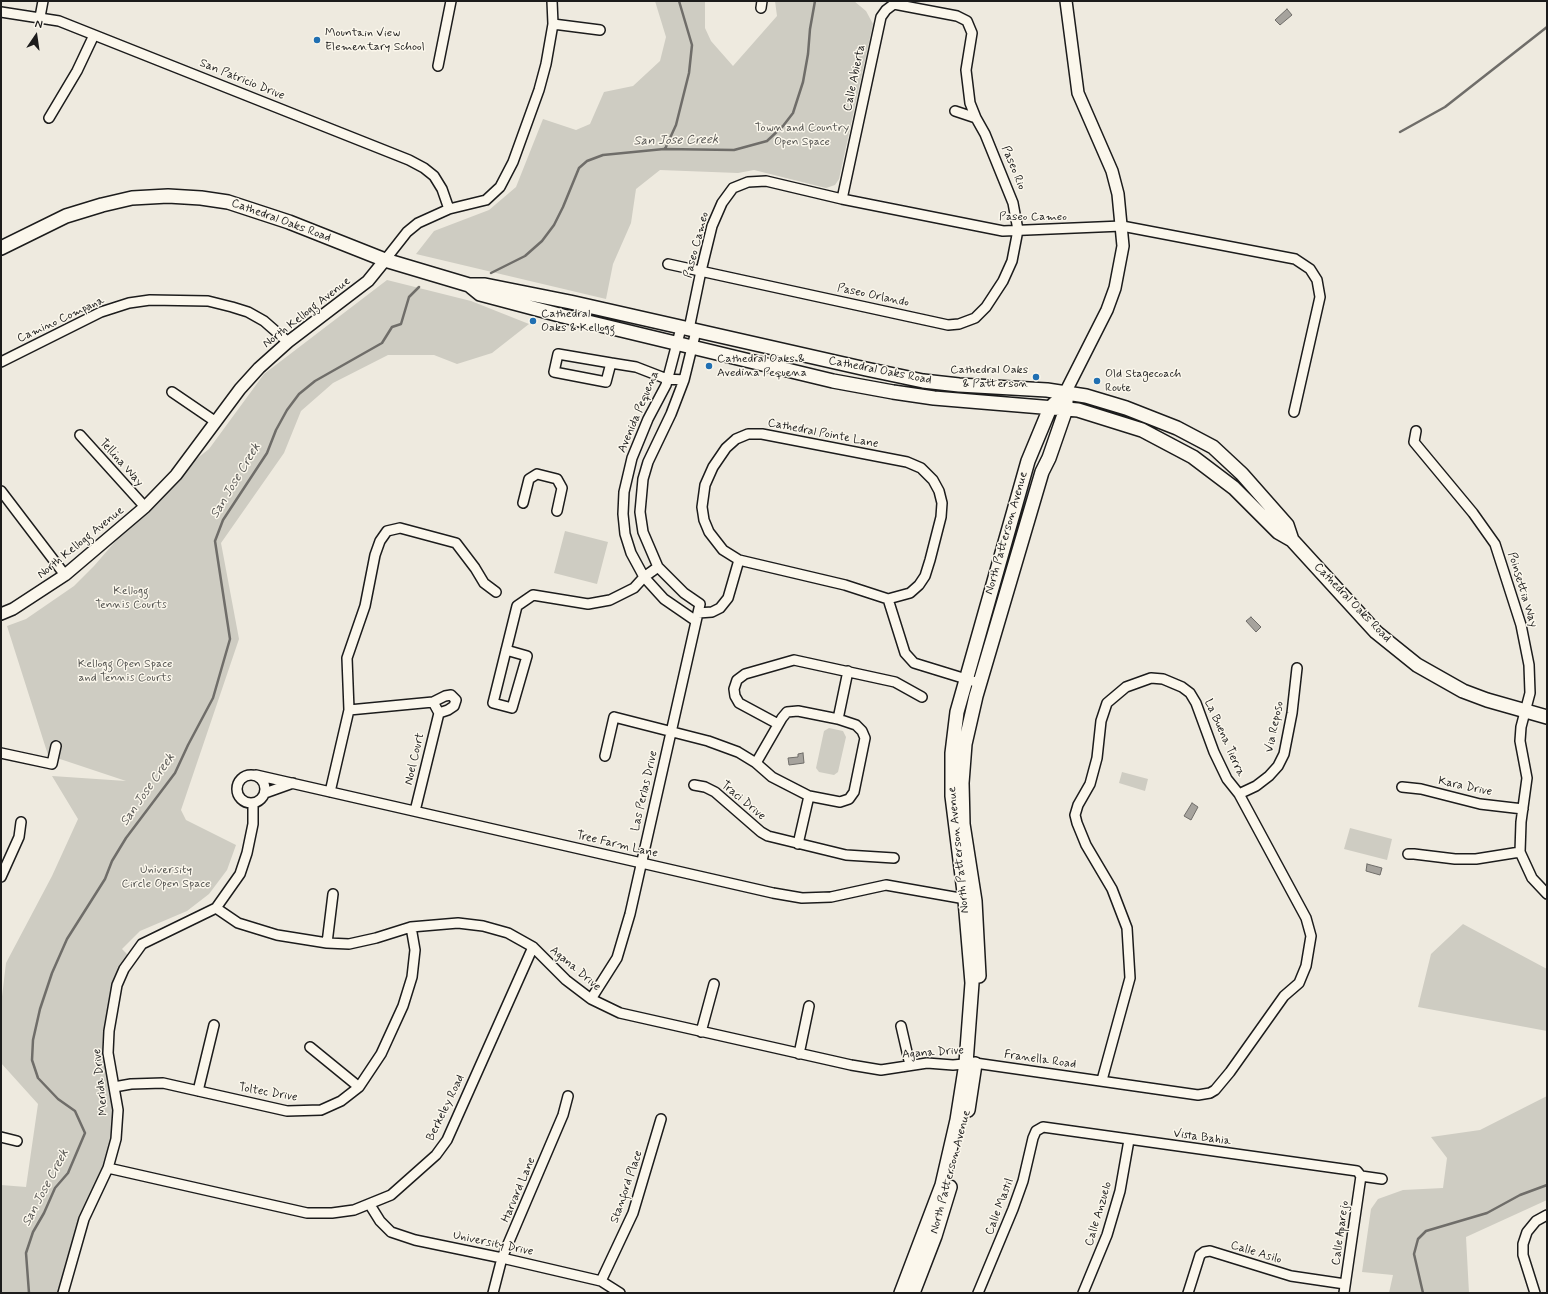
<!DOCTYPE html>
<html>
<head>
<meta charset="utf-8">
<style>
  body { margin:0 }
  #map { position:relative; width:1548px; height:1294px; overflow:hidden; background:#eeeadf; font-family:Mynerve,sans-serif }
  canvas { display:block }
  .frame { position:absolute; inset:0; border:2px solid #1c1c1c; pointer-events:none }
  .north { position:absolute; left:16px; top:16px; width:40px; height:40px; -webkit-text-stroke:3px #fbf7ec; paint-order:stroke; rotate:13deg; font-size:11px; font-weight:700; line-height:16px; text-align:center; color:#1c1c1c }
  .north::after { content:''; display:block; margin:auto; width:14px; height:18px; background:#1c1c1c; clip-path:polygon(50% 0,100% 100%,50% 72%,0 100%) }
</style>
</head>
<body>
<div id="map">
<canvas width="1548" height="1294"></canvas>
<div class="frame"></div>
<div class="north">N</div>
</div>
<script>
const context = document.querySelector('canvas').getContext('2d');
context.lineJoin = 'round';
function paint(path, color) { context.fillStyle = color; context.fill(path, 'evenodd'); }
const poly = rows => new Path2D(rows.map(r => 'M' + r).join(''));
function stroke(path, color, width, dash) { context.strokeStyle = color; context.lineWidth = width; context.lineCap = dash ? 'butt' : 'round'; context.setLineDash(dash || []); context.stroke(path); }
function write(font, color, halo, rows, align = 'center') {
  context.font = font + ' Mynerve,sans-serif'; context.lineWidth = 3; context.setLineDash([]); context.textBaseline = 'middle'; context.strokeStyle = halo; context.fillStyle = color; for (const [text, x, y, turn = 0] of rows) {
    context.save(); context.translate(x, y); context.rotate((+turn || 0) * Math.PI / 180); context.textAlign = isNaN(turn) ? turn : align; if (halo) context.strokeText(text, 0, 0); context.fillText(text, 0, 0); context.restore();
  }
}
paint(poly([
  [655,1,705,1,705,28,711,41,733,66,777,16,775,1,854,1,866,11,873,24,839,179,835,185,826,188,754,170,738,173,660,170,636,189,631,223,613,264,606,299,416,254,434,231,489,210,516,187,543,119,576,130,590,124,604,92,633,86,660,61,666,37],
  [387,280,471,301,529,324,492,353,457,364,434,355,388,355,333,383,301,411,284,453,221,543,239,639,181,810,186,820,236,845,227,870,209,894,187,911,140,931,122,949,131,958,124,969,109,1031,114,1087,116,1139,93,1196,63,1293,1,1293,1,1185,26,1187,38,1104,1,1063,1,1005,6,963,52,876,78,819,52,776,126,781,48,755,7,626,26,619,74,586,94,566,145,507,176,475,209,449,264,374],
  [1038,449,1024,494,1022,515,982,657,975,668,1015,521],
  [565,531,608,542,597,584,554,573],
  [829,728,843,731,846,737,838,772,834,775,819,772,816,768,824,731],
  [1122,772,1148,779,1145,791,1119,783],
  [1350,828,1392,839,1387,860,1344,849],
  [1463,924,1547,969,1547,1031,1418,1007,1431,954],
  [1547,1096,1547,1200,1466,1237,1469,1293,1389,1293,1393,1275,1362,1272,1371,1209,1378,1199,1403,1190,1443,1188,1447,1158,1431,1137,1480,1130]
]), '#ceccc2');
const water = poly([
  [1287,9,1292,15,1280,25,1275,20,1287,9],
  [1251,617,1261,627,1256,632,1246,621,1251,617],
  [803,753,804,763,789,765,788,758,798,757,798,754,803,753],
  [1192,803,1198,807,1191,820,1184,816,1192,803],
  [1367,864,1382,868,1380,875,1366,871,1367,864]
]);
paint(water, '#a6a39d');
stroke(water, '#6f6d69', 1);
stroke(poly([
  [1400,132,1445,107,1547,27],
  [665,149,676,125,689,73,692,45,679,1],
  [491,273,525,256,542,241,554,225,563,207,579,168,587,161,603,155,664,149,734,150,767,141,783,126,793,113,803,82,808,54,810,29,815,1],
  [29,1293,26,1253,33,1232,44,1213,55,1188,68,1173,85,1133,75,1111,58,1099,38,1078,32,1060,33,1040,40,1009,52,973,67,939,105,879,112,861,126,838,175,773,188,745,213,698,230,639,215,541,223,520,267,453,276,430,287,410,299,394,315,381,382,343,392,327,401,324,409,297,419,287],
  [1423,1293,1414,1254,1418,1239,1426,1231,1487,1213,1520,1195,1547,1185]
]), '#6f6d69', 2.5);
const minor = poly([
  [761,8,762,1],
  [1,12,59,21,409,160,424,168,434,176,442,189,449,209],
  [40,17,43,1],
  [553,24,600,30],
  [438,66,451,1],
  [49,118,77,71,94,35],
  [842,199,881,17,886,10,894,4,957,16,967,21,972,33,966,70,970,103,976,118],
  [385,260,407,232,418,223,449,209,486,200,500,187,513,162,539,90,546,64,553,24,552,1],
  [668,264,948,325,959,324,975,318,986,307,1003,281,1012,261,1018,230,1013,203,985,134,976,118,955,111],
  [681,328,666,385,648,419,632,458,624,492,623,514,625,534,631,553,644,577,664,599,696,621],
  [689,329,701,271,712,226,722,203,733,188,748,182,766,181,842,199,1003,231,1122,226,1295,259,1310,269,1317,280,1320,297,1294,412],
  [1,362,101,312,129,303,150,300,208,301,232,307,248,312,264,321,288,342],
  [611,363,558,354,554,372,606,382,611,363,636,367,667,379,684,380],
  [172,392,216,422],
  [1416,431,1414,442,1473,513,1495,544,1521,625,1529,665,1530,693,1521,727,1520,741,1527,778,1521,822,1520,852,1532,878,1547,894],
  [80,435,145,507],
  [1,491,65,575],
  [523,503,529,479,537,474,557,479,562,488,557,511],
  [888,599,910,593,919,585,925,576,930,560,941,517,942,503,939,491,933,480,921,468,907,462,762,434,748,434,736,439,726,448,713,467,705,485,702,507,704,520,709,532,723,550,739,560,845,585,888,599,905,653,914,663,979,683],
  [698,613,712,612,720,608,728,598,739,560],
  [506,650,527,656,512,708,493,703,517,606,533,595,588,604,610,600,634,588,644,577,658,567],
  [433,702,445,696,451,695,456,700,454,706,448,710,439,713],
  [349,710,433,702,439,713,415,811],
  [798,711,838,719,856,725,862,731,865,738,854,792,849,799,840,802,809,796,772,777,756,763,782,718,787,712,798,711],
  [838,719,848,671],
  [778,724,739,703,735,696,734,689,737,680,745,674,794,660,895,682,922,697],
  [1,753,52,764,56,746],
  [605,756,614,717,708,741,738,752,756,763],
  '237 789a14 14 0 1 1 28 0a14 14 0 1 1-28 0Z',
  [256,775,773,893,802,898,831,897,886,885,971,900],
  [694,785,705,787,715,792,761,832,768,836,846,855,894,858],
  [1402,787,1421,789,1480,804,1523,809],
  [330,792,349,710,347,658,365,606,375,555,380,541,387,531,400,528,456,543,475,568,484,583,496,592],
  [265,793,293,783],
  [1239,794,1256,786,1269,776,1278,766,1284,754,1292,713,1297,668],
  [798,844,809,796],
  [1408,854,1414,854,1455,859,1476,859,1520,852],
  [1,877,19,837,21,822],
  [216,908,238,923,277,935,327,943,349,944,376,938,411,927,458,923,483,926,508,933,533,947,566,980,591,999,620,1013,851,1065,881,1070,927,1063,953,1065,975,1063,1198,1095,1210,1093,1215,1090,1230,1072,1284,996,1299,983,1306,966,1311,936,1306,918,1239,794,1227,779,1214,752,1196,703,1190,693,1182,687,1163,679,1151,678,1126,687,1107,703,1101,721,1097,758,1090,784,1078,805,1075,815,1077,823,1086,845,1112,889,1127,928,1130,978,1102,1080],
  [327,943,333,894],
  [591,999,617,958,630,914,700,604,684,593,658,567,643,532,640,512,643,479,648,462,671,414,684,380,696,331],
  [901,1026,910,1065],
  [701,1032,714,984],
  [310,1047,359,1087],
  [799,1054,809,1006],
  [114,1087,131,1084,163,1083,287,1111,321,1110,341,1101,359,1087,381,1054,403,1006,412,977,415,950,411,927],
  [198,1091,214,1025],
  [1,1137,17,1141],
  [108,1168,307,1213,332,1213,354,1210,391,1195,436,1155,447,1140,533,947],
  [1361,1176,1382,1179],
  [370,1205,380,1221,391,1232,415,1240,502,1258,601,1281,620,1293],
  [601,1281,633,1213,661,1119],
  [63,1293,84,1219,108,1168,116,1139,118,1110,108,1053,109,1031,117,985,124,969,142,944,216,908,240,874,247,853,253,824,253,803],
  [493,1293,502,1258,563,1115,568,1096],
  [978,1293,1013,1209,1023,1181,1033,1138,1036,1131,1043,1127,1350,1170,1357,1171,1361,1176],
  [1083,1293,1107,1235,1120,1191,1129,1140],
  [1188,1293,1200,1255,1204,1252,1210,1251,1291,1276,1345,1284],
  [1344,1293,1361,1176],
  [1535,1293,1523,1255,1523,1244,1527,1232,1536,1221,1547,1215]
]);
const tertiary = poly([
  [1065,393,1107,310,1115,288,1123,246,1118,194,1112,171,1078,93,1066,1],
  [1,614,13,609,65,575,145,507,176,475,240,389,259,368,288,342,368,281,385,260]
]);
const secondary = poly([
  [1,248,66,216,102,205,132,198,168,196,201,198,228,202,289,222,385,260,469,285,485,285,570,302,866,369,923,381,959,385,1047,390,1086,396,1126,408,1177,428,1213,447,1242,474,1287,525,1292,540],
  [469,285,480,294,563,316,833,381,893,392,934,398,1078,410,1142,430,1193,457,1234,488,1278,532,1292,540,1376,632,1417,665,1463,691,1487,700,1547,717],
  [979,976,975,901,963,824,962,783,965,744,976,696,1042,472,1049,458,1066,409,1066,401],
  [968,1110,975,1064],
  [901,1293,942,1185,957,1120,966,1063,972,983,965,900,952,796,952,753,957,712,1028,461,1050,408,1055,403],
  [913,1293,935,1236,950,1187]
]);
stroke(minor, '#1c1c1c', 12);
stroke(tertiary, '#1c1c1c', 14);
stroke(secondary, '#1c1c1c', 16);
stroke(minor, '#fbf7ec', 9);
stroke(tertiary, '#fbf7ec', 11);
stroke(secondary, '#fbf7ec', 13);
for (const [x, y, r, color] of [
  [317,40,4,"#1f6fb2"],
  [533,321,4,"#1f6fb2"],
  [709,366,4,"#1f6fb2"],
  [1036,377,4,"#1f6fb2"],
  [1097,381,4,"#1f6fb2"]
]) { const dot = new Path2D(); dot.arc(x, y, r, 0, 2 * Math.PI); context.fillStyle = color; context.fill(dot); stroke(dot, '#fbf7ec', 1.5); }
write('12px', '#1c1c1c', '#fbf7ec', [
  ["Mountain View",325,33],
  ["Elementary School",325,47],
  ["Cathedral",541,314],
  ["Oaks & Kellogg",541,328],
  ["Cathedral Oaks &",717,359],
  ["Avedina Pequena",717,373],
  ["Cathedral Oaks",1028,370,"right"],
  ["& Patterson",1028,384,"right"],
  ["Old Stagecoach",1105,374],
  ["Route",1105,388]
], 'left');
write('12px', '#1c1c1c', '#fbf7ec', [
  ["Calle Abierta",855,78,-78],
  ["San Patricio Drive",242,80,22],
  ["Paseo Rio",1013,168,68],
  ["Paseo Cameo",1033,217],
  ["Cathedral Oaks Road",281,221,20],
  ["Paseo Cameo",697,245,-75],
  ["Paseo Orlando",873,296,12],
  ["North Kellogg Avenue",307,313,-38],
  ["Camino Compana",61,320,-25],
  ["Cathedral Oaks Road",880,371,11],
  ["Avenida Pequena",639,412,-67],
  ["Cathedral Pointe Lane",823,434,11],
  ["Tellina Way",121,463,48],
  ["North Patterson Avenue",1007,533,-74],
  ["North Kellogg Avenue",81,543,-39],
  ["Poinsettia Way",1522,590,73],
  ["Cathedral Oaks Road",1352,603,46],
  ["Via Reposo",1275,727,-78],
  ["La Buena Tierra",1224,738,66],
  ["Noel Court",415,759,-77],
  ["Kara Drive",1465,787,12],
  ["Las Perlas Drive",645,791,-77],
  ["Traci Drive",743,801,40],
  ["Tree Farm Lane",617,845,13],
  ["North Patterson Avenue",959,850,-96],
  ["Agana Drive",575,969,40],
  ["Agana Drive",933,1053,-4],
  ["Franella Road",1040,1060,8],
  ["Merida Drive",101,1082,-96],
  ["Toltec Drive",268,1093,10],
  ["Berkeley Road",446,1108,-64],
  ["Vista Bahia",1202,1138,8],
  ["North Patterson Avenue",951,1172,-75],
  ["Stanford Place",627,1187,-71],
  ["Harvard Lane",519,1190,-67],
  ["Calle Mastil",1000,1207,-69],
  ["Calle Anzuelo",1099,1214,-73],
  ["Calle Aparejo",1341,1233,-82],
  ["University Drive",493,1244,12],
  ["Calle Asilo",1256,1253,17]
]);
write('12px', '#51514e', '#fbf7ec', [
  ["Town and Country",802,128],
  ["Open Space",802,142],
  ["Kellogg",131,591],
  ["Tennis Courts",131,605],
  ["Kellogg Open Space",125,664],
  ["and Tennis Courts",125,678],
  ["University",166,870],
  ["Circle Open Space",166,884]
]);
write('italic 13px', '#5a5956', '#fbf7ec', [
  ["San Jose Creek",676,141,-1],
  ["San Jose Creek",236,481,-59],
  ["San Jose Creek",148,790,-55],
  ["San Jose Creek",46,1188,-62]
]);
</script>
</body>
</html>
